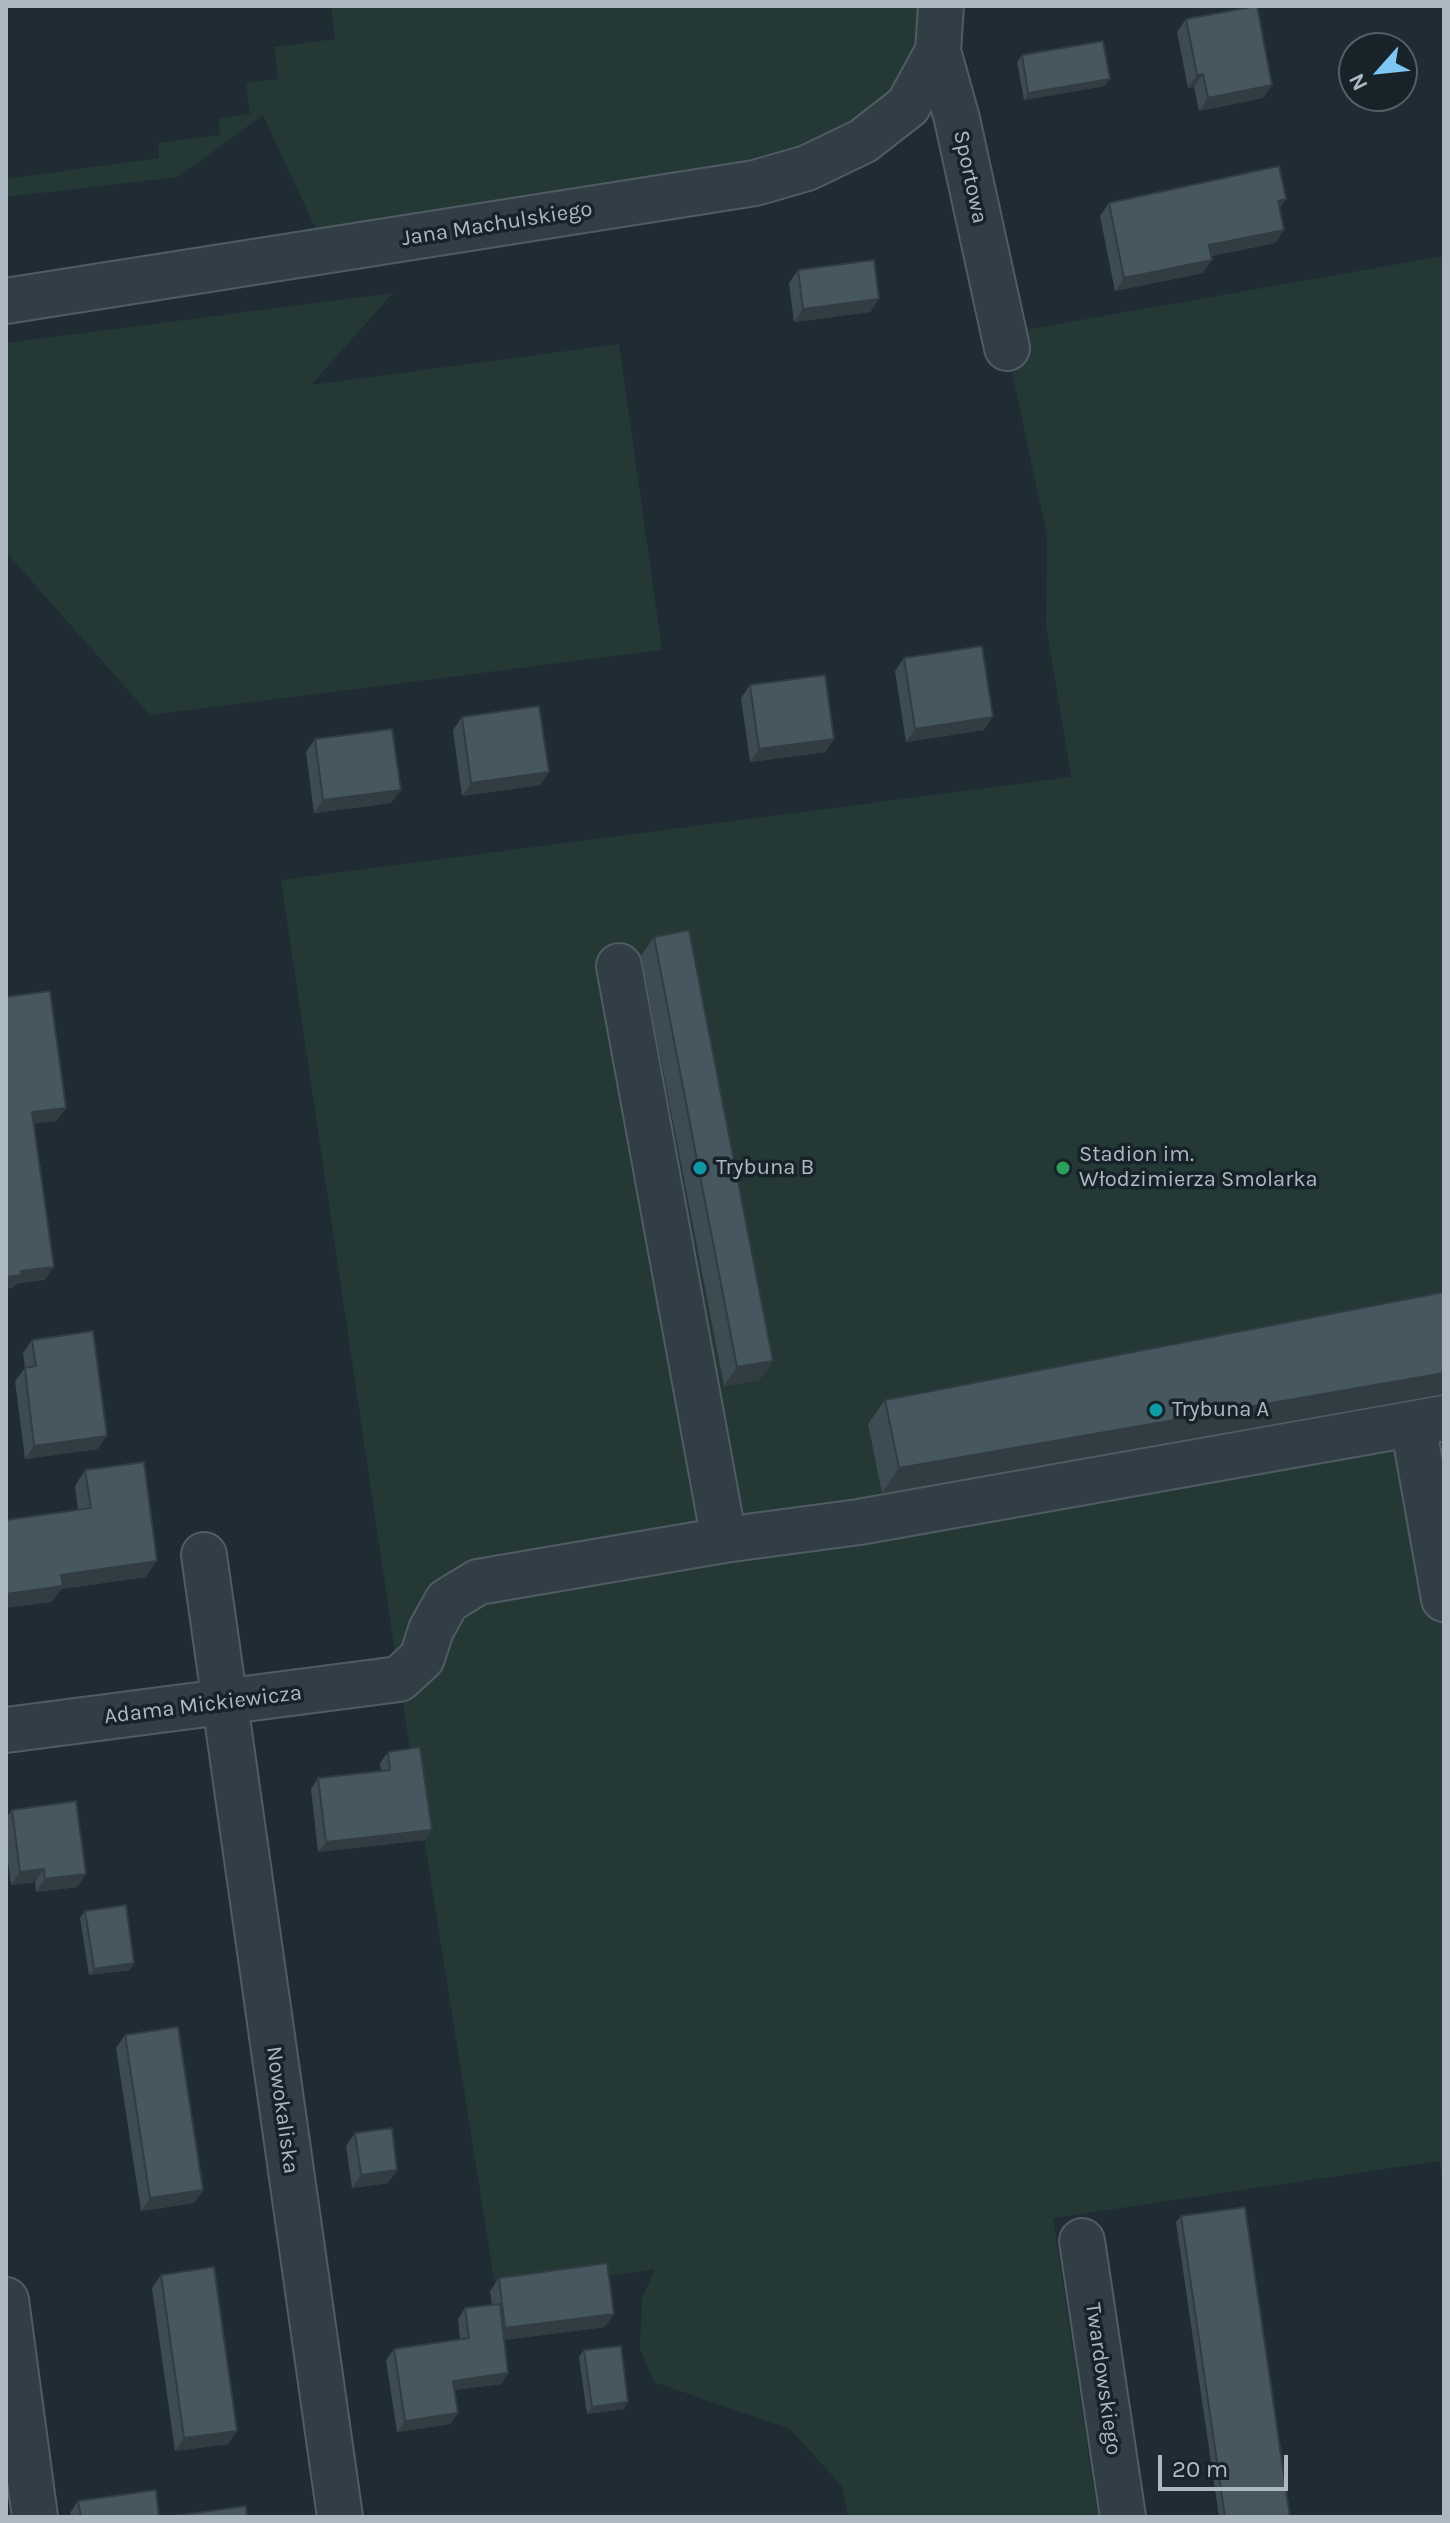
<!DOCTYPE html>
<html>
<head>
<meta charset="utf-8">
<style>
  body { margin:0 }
  #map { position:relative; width:1450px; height:2523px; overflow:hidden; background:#1f2c34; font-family:Karla,sans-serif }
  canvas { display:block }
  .frame { position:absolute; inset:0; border:8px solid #acb9c2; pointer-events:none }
  .north { position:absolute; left:1338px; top:32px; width:80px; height:80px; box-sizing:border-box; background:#182329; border:2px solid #535f66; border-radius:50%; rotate:243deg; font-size:22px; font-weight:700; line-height:32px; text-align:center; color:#acb9c2 }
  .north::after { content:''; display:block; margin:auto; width:28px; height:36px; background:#7fc6f4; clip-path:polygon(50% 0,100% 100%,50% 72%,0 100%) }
  .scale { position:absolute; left:1158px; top:2455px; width:130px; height:36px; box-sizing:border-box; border:4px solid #acb9c2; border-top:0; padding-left:10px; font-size:24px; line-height:28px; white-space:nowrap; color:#acb9c2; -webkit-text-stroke:6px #182329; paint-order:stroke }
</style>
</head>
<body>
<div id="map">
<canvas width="1450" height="2523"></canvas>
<div class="frame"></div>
<div class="north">N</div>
<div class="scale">20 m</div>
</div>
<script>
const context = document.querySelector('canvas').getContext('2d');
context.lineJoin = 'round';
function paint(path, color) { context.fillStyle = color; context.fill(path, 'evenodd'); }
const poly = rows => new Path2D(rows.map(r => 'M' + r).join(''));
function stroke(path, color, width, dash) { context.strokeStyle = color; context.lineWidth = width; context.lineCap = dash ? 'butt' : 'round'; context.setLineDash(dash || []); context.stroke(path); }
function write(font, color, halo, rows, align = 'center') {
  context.font = font + ' Karla,sans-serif'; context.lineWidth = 7; context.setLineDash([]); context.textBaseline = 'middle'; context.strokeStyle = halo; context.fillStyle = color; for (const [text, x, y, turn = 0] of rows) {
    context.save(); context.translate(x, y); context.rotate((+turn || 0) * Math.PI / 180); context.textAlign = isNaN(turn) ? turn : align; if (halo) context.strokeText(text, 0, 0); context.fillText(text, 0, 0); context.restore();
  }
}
paint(poly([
  [331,6,926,6,938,51,863,141,326,251,263,115,178,177,6,197,6,179,159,158,158,143,220,135,218,119,250,114,246,83,278,79,274,47,335,39],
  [1444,256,1444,2189,1439,2161,1053,2218,1098,2517,848,2517,842,2486,790,2429,654,2382,640,2349,642,2298,655,2269,496,2292,399,1679,281,880,1071,777,1046,625,1047,536,1007,348,1018,331],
  [393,293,311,385,619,344,662,650,150,715,6,552,6,343]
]), '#243935');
const minor = poly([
  [941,6,938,51,957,119,1007,348],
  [6,301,755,183,807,168,863,141,908,106,938,51],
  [619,966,724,1540],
  [1413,1424,1444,1599],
  [204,1555,340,2517],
  [6,1730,399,1679,422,1658,431,1630,447,1601,478,1582,724,1540,859,1522,1444,1418],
  [1082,2241,1123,2517],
  [6,2300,35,2517]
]);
stroke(minor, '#505c63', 48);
stroke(minor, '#323e45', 44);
paint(poly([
  [1186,19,1272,85,1263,98,1199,111,1194,87,1188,88,1177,32],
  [1022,55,1105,86,1024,100,1017,62],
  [1109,203,1279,208,1284,230,1275,243,1211,256,1203,273,1115,291,1100,216],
  [798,270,879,299,870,312,794,322,789,283],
  [904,658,984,730,906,742,895,671],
  [750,685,834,739,825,752,750,762,741,698],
  [462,717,549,772,540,785,462,796,453,730],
  [315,739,401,790,391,803,314,813,306,752],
  [654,937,773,1361,759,1380,724,1386,641,956],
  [1444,1292,1444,1394,882,1493,868,1424,885,1400],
  [32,1340,98,1449,25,1459,15,1381,25,1368,23,1353],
  [85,1470,146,1577,61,1589,52,1602,78,1510,75,1486],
  [388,1752,432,1830,425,1840,318,1852,311,1789,318,1778,381,1771,380,1763],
  [12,1810,86,1874,77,1887,36,1892,35,1882,11,1885,6,1847,6,1818],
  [85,1911,134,1963,130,1970,89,1975,80,1918],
  [125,2035,203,2190,194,2203,141,2211,116,2048],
  [355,2133,388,2183,352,2188,346,2146],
  [1181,2216,1290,2517,1219,2517,1176,2222],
  [161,2275,228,2444,175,2451,152,2288],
  [499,2278,605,2327,504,2340,508,2373,501,2384,455,2390,451,2424,397,2432,386,2360,394,2349,460,2340,458,2319,465,2308,492,2305,490,2291],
  [584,2350,624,2409,587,2414,579,2357],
  [78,2501,159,2517,71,2517,70,2513]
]), '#3d4b53');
paint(poly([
  [1203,74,1194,87,1188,88,1197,75],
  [1110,79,1105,86,1024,100,1028,93],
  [1272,85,1263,98,1199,111,1208,98],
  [1286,199,1277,212,1278,201],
  [1284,230,1275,243,1200,258,1209,245],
  [1212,260,1203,273,1115,291,1124,278],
  [879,299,870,312,794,322,803,309],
  [993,717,984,730,906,742,915,729],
  [834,739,825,752,750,762,759,749],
  [549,772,540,785,462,796,471,783],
  [401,790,391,803,314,813,323,800],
  [66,1108,57,1121,23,1125,32,1112],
  [54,1267,45,1280,16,1284,13,1288,6,1289,6,1277,21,1271],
  [773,1361,759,1380,724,1386,737,1367],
  [1444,1373,1444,1394,882,1493,899,1468],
  [107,1436,98,1449,25,1459,34,1446],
  [157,1561,146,1577,61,1589,52,1602,6,1608,6,1594,61,1575],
  [432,1830,425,1840,318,1852,326,1842],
  [44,1869,35,1882,11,1885,20,1872],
  [86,1874,77,1887,36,1892,45,1879],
  [134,1963,130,1970,89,1975,94,1969],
  [397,2170,388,2183,352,2188,361,2175],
  [203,2190,194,2203,141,2211,150,2198],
  [614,2314,605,2327,496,2341,505,2328],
  [508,2373,501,2384,446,2391,453,2381],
  [628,2402,624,2409,587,2414,592,2407],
  [458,2413,451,2424,397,2432,405,2421],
  [237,2431,228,2444,175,2451,184,2438]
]), '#323d43');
const building = poly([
  [1257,6,1272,85,1208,98,1203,74,1197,75,1186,19,1257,6],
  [1103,41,1110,79,1028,93,1022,55,1103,41],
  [1279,166,1286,199,1278,201,1284,230,1209,245,1212,260,1124,278,1109,203,1279,166],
  [874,260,879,299,803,309,798,270,874,260],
  [982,646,993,717,915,729,904,658,982,646],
  [825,675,834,739,759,749,750,685,825,675],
  [539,706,549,772,471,783,462,717,539,706],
  [392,729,401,790,323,800,315,739,392,729],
  [689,930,773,1361,737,1367,654,937,689,930],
  [50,991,66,1108,32,1112,54,1267,21,1271,22,1275,6,1277,6,997,50,991],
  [1444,1292,1444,1373,899,1468,885,1400,1444,1292],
  [93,1331,107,1436,34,1446,25,1368,36,1366,32,1340,93,1331],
  [144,1462,157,1561,61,1575,63,1586,6,1594,6,1520,91,1508,85,1470,144,1462],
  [420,1747,432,1830,326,1842,318,1778,390,1770,388,1752,420,1747],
  [76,1801,86,1874,45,1879,44,1869,20,1872,12,1810,76,1801],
  [126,1905,134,1963,94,1969,85,1911,126,1905],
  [178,2027,203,2190,150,2198,125,2035,178,2027],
  [392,2128,397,2170,361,2175,355,2133,392,2128],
  [1245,2207,1290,2517,1225,2517,1181,2216,1245,2207],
  [607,2263,614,2314,505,2328,499,2278,607,2263],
  [214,2267,237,2431,184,2438,161,2275,214,2267],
  [500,2304,508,2373,453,2381,458,2413,405,2421,394,2349,469,2338,465,2308,500,2304],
  [621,2346,628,2402,592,2407,584,2350,621,2346],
  [156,2490,159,2517,81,2517,78,2501,156,2490],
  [246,2506,247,2517,166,2517,246,2506]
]);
paint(building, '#475760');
stroke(building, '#323d43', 2);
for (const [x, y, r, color] of [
  [700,1168,8,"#0f9aa8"],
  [1063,1168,8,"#2e9e5b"],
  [1156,1410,8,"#0f9aa8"]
]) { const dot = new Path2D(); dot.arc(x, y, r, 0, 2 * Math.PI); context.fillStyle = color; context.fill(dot); stroke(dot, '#182329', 3); }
write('22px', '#acb9c2', '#182329', [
  ["Sportowa",970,177,78],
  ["Jana Machulskiego",497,224,-9],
  ["Adama Mickiewicza",203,1705,-7],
  ["Nowokaliska",282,2110,82],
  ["Twardowskiego",1103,2379,82]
]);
write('22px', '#acb9c2', '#182329', [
  ["Stadion im.",1079,1155],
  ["Włodzimierza Smolarka",1079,1180],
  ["Trybuna B",716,1168],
  ["Trybuna A",1172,1410]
], 'left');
</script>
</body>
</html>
